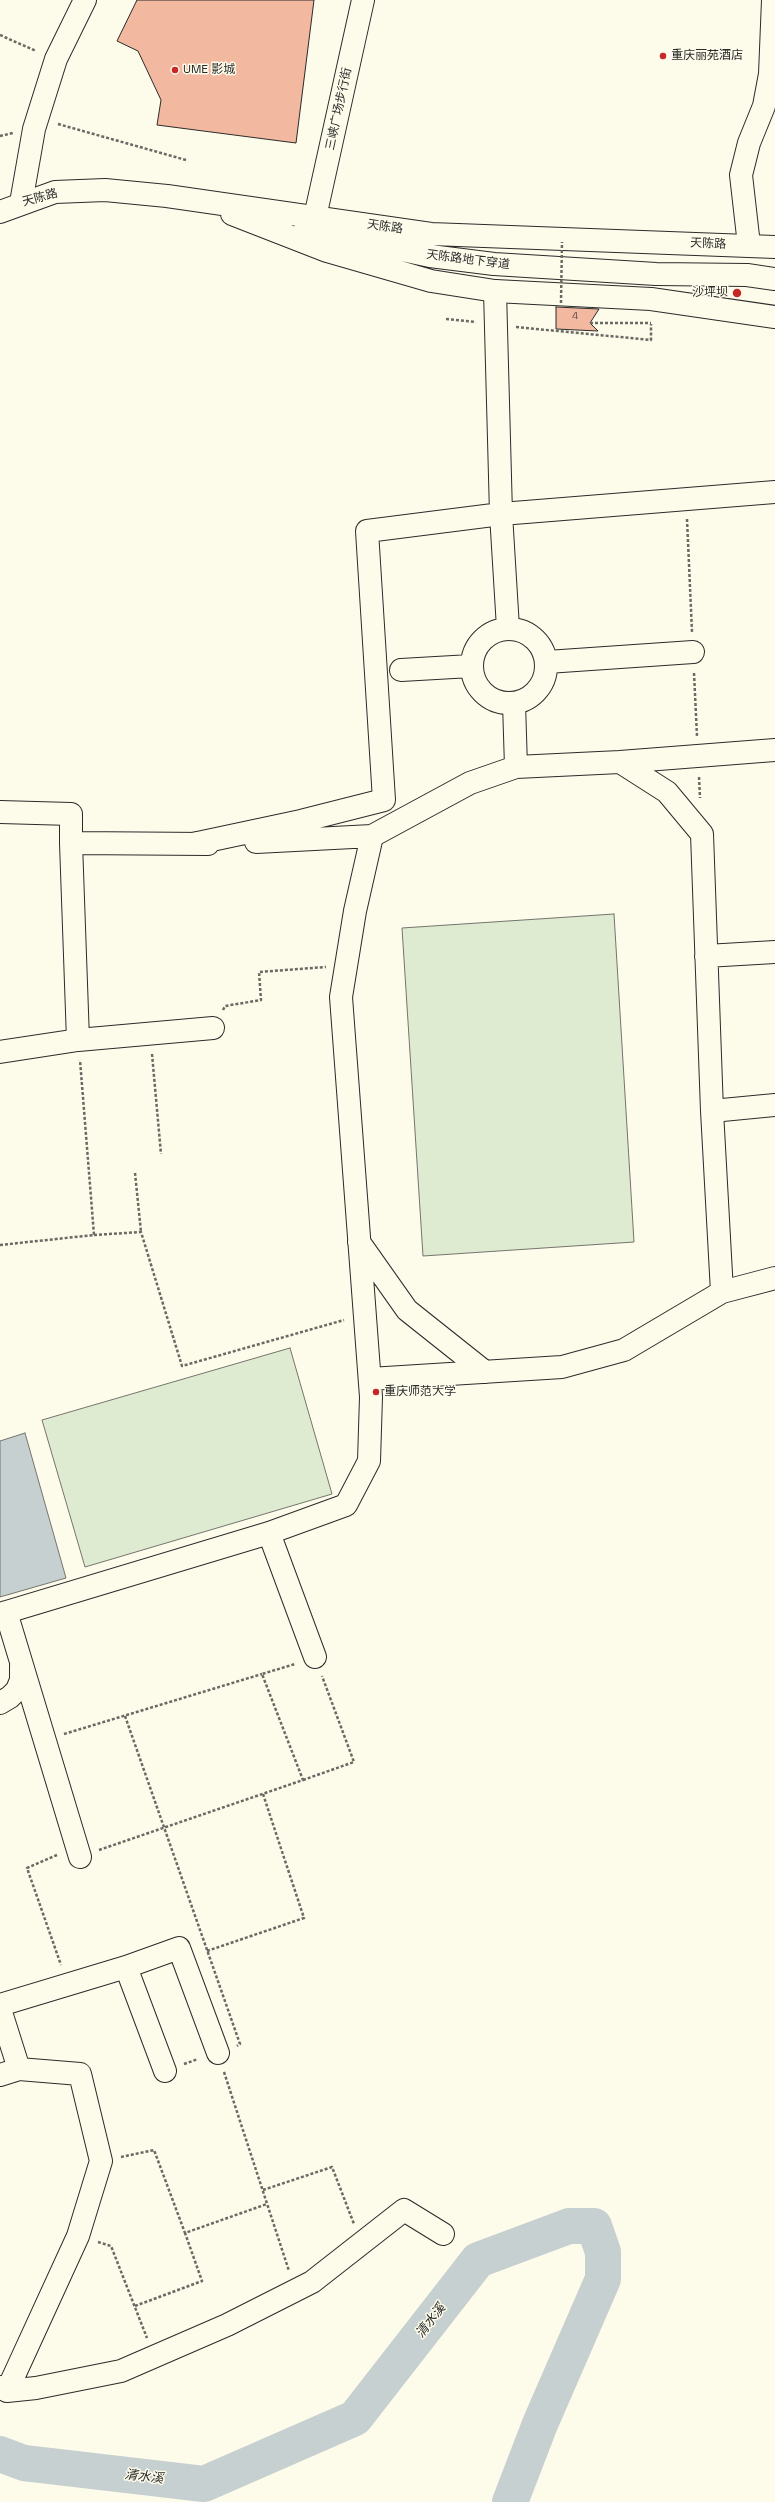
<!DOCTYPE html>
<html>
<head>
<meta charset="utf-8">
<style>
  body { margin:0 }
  canvas { display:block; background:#fdfbea }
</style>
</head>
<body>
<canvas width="775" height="2502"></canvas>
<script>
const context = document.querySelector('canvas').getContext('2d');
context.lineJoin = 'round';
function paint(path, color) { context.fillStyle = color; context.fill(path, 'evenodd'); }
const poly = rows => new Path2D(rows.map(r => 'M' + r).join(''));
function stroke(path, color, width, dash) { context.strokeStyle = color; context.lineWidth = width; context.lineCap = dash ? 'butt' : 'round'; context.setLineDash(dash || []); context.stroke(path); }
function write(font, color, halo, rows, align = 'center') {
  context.font = font + ' "Space Grotesk","Noto Sans SC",sans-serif'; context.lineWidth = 3; context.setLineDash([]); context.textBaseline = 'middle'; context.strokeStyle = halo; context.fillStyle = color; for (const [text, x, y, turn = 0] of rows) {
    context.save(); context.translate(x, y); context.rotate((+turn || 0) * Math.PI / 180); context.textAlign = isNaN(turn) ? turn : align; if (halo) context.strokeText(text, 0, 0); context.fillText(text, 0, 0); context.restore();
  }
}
const green = poly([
  [614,914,634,1242,423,1256,402,928,614,914],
  [290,1348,332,1494,85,1567,42,1420,290,1348]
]);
paint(green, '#deebd1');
stroke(green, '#74746e', 1);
const water = poly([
  [25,1433,66,1578,0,1597,0,1441,25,1433]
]);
paint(water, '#c7d0d0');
stroke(water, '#74746e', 1);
stroke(poly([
  [0,2454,24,2463,204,2484,355,2418,478,2260,569,2226,594,2226,603,2252,603,2279,540,2424,510,2502]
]), '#c7d0d0', 36);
const building = poly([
  [137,0,314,0,296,143,157,125,161,100,138,51,117,41,137,0],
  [556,307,599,309,590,323,598,331,556,329,556,307]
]);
paint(building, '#f2b8a0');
stroke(building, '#2b2b2b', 1);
const minor = poly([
  [21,203,34,129,56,59,85,0],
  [315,217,363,0],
  [749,245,741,175,749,143,764,106,770,74,773,0],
  [495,291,501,514,508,628],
  '472 666a37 37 0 1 1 74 0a37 37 0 1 1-74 0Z',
  [547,662,693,652],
  [401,670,471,666],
  [620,762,775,750],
  [0,812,71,814,71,843],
  [256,842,372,836],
  [193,844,301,821,384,800,367,531,501,514,775,492],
  [706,956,775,952],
  [78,1040,71,843,208,844],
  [0,1052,78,1040,213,1028],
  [712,1111,775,1105],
  [359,1242,407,1310,485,1372],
  [722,1292,775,1278],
  [370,1379,562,1367,624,1350,722,1292,712,1111,702,834,667,792,620,762,516,767],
  [269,1533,315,1657],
  [6,1612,80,1857],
  [0,1614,269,1533,346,1505,369,1461,371,1397,341,997,355,911,372,836,470,783,516,767,514,703],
  [0,1703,10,1697,17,1690,21,1680,21,1666],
  [126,1967,165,2071],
  [0,2005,126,1967,179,1948,218,2053],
  [0,2009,19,2069,0,2075],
  [0,2387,7,2391,36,2388,121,2371,227,2325,312,2282,404,2210,443,2234],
  [7,2391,78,2236,101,2161,80,2074,19,2069]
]);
const major = poly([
  [0,212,55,192,105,190,167,196,431,234,775,247],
  [232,214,327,251,431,281,495,291,651,299,775,317],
  [305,229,430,256,494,264,656,274,747,275,775,279]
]);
stroke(minor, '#2b2b2b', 24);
stroke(major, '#2b2b2b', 24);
stroke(poly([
  [0,35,36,51],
  [58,124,186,160],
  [0,136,13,133],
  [446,319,476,322],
  [590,323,651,323],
  [516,327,651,340,651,324],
  [687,519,692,632],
  [694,673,697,736],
  [699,777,700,798],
  [223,1010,225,1006,261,1000,259,972,326,967],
  [152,1054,161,1154],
  [135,1173,141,1232],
  [94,1235,141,1232,182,1366,344,1320],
  [0,1245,94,1235,80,1060],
  [125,1716,240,2044,237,2046],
  [64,1734,262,1674],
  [303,1780,354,1762,322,1676],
  [99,1850,303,1780,262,1674,295,1664],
  [57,1855,27,1868,61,1965],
  [207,1951,304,1918,263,1794],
  [184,2064,198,2059],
  [224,2072,289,2271],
  [121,2157,154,2150,185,2233,267,2204],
  [263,2190,332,2167,354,2224],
  [98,2242,111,2246,147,2338],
  [135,2306,202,2281,185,2233]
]), '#6a6964', 2.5, [3, 2]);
stroke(minor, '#fdfbea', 22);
stroke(major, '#fdfbea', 22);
stroke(poly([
  [561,303,562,242]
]), '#6a6964', 2.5, [3, 2]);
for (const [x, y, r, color] of [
  [663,56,4,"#c62828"],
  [175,70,4,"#c62828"],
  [737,293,5,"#c62828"],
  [376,1392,4,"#c62828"]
]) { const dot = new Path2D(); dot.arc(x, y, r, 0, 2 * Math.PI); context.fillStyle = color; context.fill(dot); stroke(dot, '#fdfbea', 1.5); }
write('10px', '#5d4e48', null, [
  ["4",575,316]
]);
write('12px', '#2b2b2b', '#fdfbea', [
  ["重庆丽苑酒店",671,56],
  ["UME 影城",183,70],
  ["沙坪坝",728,293,"right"],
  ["重庆师范大学",384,1392]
], 'left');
write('12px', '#2b2b2b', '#fdfbea', [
  ["三峡广场步行街",339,109,-78],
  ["天陈路",40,198,-15],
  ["天陈路",385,227,8],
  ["天陈路",708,244,2],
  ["天陈路地下穿道",468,260,7]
]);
write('italic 13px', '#2b2b2b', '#fdfbea', [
  ["清水溪",431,2321,-52],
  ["清水溪",144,2477,7]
]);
</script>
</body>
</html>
